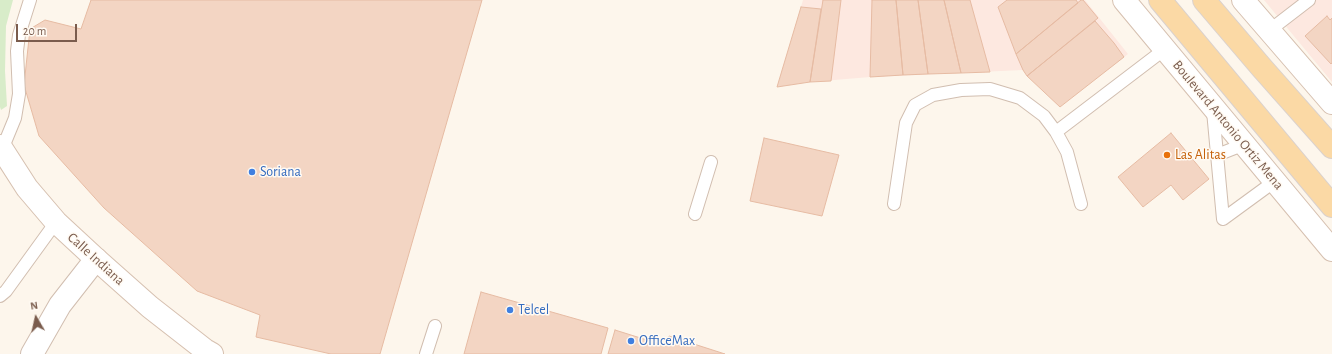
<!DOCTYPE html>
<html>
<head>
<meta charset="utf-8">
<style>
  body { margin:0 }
  #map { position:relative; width:1332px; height:354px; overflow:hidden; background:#fdf6ec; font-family:"Alegreya Sans",sans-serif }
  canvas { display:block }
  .north { position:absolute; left:16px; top:298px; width:40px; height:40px; -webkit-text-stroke:3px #fffaf3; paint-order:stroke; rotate:351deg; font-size:11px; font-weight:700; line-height:16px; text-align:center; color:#7a5c4d }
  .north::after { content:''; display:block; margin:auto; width:14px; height:18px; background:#7a5c4d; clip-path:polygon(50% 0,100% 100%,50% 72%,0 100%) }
  .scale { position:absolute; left:16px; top:24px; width:61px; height:18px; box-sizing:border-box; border:2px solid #7a5c4d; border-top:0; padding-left:5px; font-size:12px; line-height:14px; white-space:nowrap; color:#7a5c4d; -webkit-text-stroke:3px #fffaf3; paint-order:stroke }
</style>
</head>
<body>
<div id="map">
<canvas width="1332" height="354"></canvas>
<div class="north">N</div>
<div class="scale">20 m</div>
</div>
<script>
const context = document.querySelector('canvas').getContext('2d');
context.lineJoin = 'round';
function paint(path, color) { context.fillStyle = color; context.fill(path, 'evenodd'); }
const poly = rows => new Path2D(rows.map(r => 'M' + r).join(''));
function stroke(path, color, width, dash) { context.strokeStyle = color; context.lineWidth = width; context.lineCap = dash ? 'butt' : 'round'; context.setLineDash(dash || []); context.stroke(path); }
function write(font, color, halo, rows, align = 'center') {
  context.font = font + ' "Alegreya Sans",sans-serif'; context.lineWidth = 3; context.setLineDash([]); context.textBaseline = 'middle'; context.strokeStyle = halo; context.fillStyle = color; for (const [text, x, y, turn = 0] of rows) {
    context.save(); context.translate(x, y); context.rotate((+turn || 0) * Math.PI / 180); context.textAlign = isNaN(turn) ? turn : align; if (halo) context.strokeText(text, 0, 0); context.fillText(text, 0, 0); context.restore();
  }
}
paint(poly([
  [803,0,1085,0,1128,54,1060,107,1023,70,870,77,810,82,777,87],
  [1264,0,1332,0,1332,82]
]), '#fde8e0');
paint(poly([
  [0,0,13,0,6,26,5,71,7,106,1,110,0,107]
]), '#d8ecc9');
const building = poly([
  [91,0,482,0,380,354,331,354,256,337,260,315,197,291,104,208,39,136,24,85,30,29,45,20,81,29,91,0],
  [823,0,841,0,831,81,810,82,823,0],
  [872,0,896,0,903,75,870,77,872,0],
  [896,0,918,0,928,74,903,75,896,0],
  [918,0,944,0,961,73,928,74,918,0],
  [944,0,970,0,990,72,961,73,944,0],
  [1007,0,1076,0,1078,3,1016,54,998,7,1007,0],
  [1081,0,1083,0,1098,18,1027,76,1023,70,1016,54,1081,0],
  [801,7,821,9,810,82,777,87,801,7],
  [1327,16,1330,20,1332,18,1332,63,1331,64,1305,36,1327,16],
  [1095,21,1114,43,1124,57,1060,107,1027,76,1095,21],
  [1171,133,1209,179,1183,200,1171,185,1143,207,1118,177,1171,133],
  [764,138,839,155,822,216,750,201,764,138],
  [481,292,608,328,601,354,464,354,481,292],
  [615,330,666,346,669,336,725,354,608,354,615,330]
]);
paint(building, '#f3d5c3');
stroke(building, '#e6bba3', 1);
const lane = poly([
  [1270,30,1309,0],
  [1213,111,1223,219],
  [1056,132,1165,49],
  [1,152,15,118,19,94,17,51,19,35,30,0],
  [1217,155,1245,144],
  [894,204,906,123,915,105,933,95,961,90,990,89,1020,98,1044,116,1056,132,1067,152,1081,204],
  [695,214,711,162],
  [1223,219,1275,181],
  [0,296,6,291,56,222],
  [426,354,435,326]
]);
const street = poly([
  [32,354,60,305,96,259]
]);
const secondary = poly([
  [1124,0,1332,250],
  [1243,0,1332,103],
  [0,146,27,188,56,222,96,259,150,307,205,350,212,354]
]);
const primary = poly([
  [1160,0,1332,206],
  [1204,0,1262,68,1332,147]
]);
stroke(lane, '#d1beb0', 14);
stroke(street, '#d1beb0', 24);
stroke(secondary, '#d6c0b0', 24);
stroke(primary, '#dad1cd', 24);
stroke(lane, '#fff', 12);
stroke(street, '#fff', 22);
stroke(secondary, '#fff', 22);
stroke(primary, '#fbd9a5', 22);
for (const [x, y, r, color] of [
  [1167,155,4,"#e8710a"],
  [252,172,4,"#3f7fe0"],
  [510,310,4,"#3f7fe0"],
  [631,341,4,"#3f7fe0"]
]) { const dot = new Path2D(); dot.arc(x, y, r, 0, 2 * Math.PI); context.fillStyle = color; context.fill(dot); stroke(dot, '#fffaf3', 1.5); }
write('14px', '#7a5c4d', '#fffaf3', [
  ["Boulevard Antonio Ortiz Mena",1228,125,50],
  ["Calle Indiana",96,259,42]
]);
write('14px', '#c56008', '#fffaf3', [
  ["Las Alitas",1175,155]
], 'left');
write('14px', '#366cbe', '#fffaf3', [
  ["Soriana",260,172],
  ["Telcel",518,310],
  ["OfficeMax",639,341]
], 'left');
</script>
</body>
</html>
